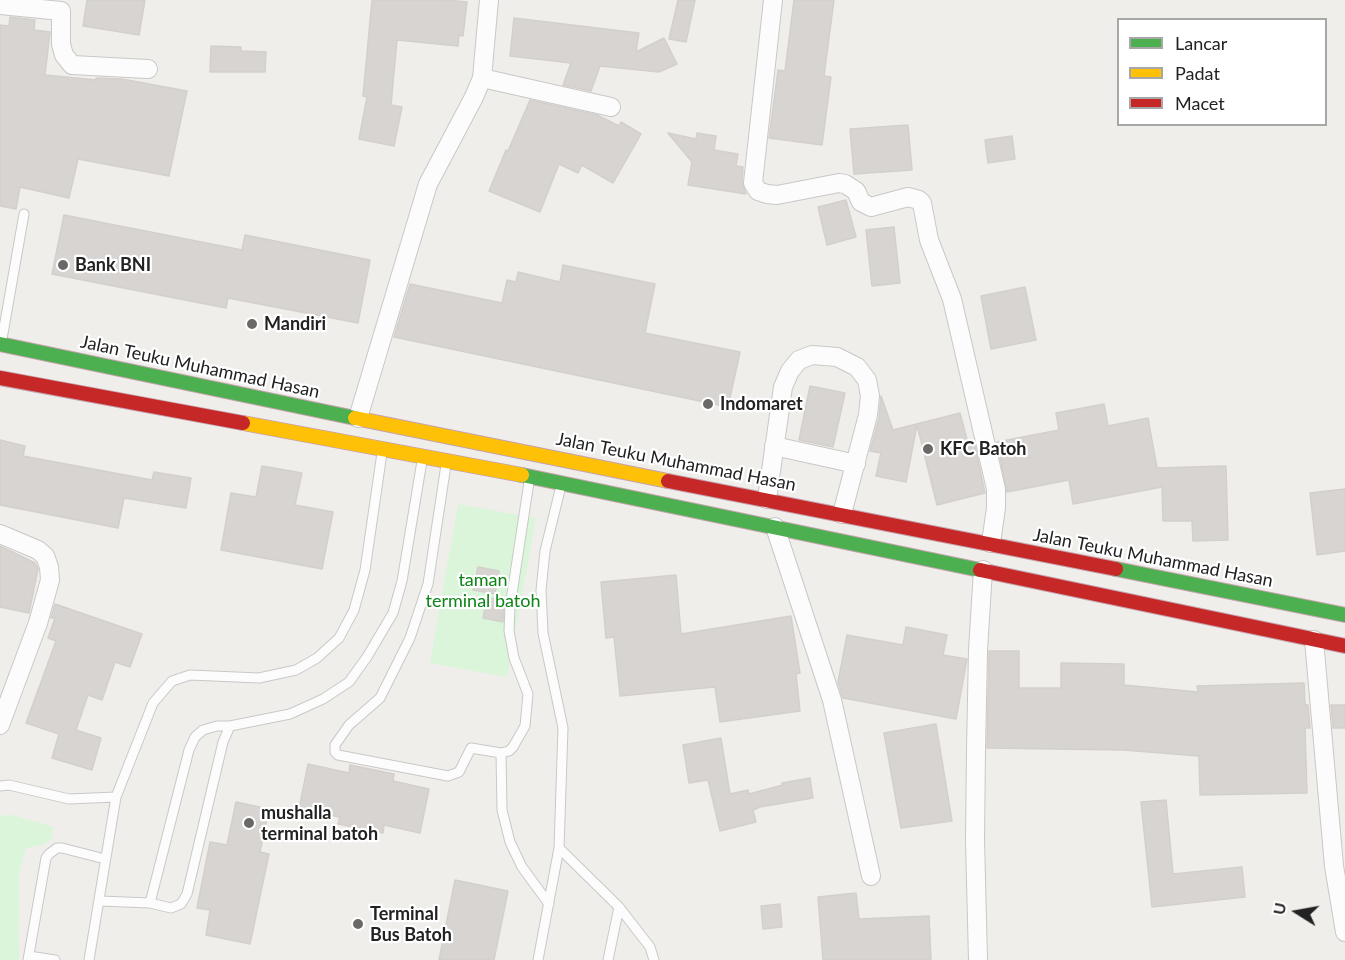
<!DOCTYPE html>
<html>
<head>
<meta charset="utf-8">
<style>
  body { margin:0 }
  #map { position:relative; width:1345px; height:960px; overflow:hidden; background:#f0eeeb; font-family:Lato,sans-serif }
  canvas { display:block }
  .legend { position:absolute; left:1117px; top:18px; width:210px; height:108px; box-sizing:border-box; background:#fff; border:2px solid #a7a7a7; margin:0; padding:8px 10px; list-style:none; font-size:18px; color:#222 }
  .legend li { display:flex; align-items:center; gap:12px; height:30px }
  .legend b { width:30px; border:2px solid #a7a7a7 }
  .north { position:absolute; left:1267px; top:882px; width:60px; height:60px; -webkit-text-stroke:4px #fff; paint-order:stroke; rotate:281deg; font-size:16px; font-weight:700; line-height:24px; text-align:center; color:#222 }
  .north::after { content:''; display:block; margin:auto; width:21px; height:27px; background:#222; clip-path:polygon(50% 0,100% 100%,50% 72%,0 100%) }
</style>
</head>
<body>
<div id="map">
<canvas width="1345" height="960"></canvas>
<ul class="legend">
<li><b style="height:8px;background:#4caf50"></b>Lancar</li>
<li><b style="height:8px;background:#ffc107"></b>Padat</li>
<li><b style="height:8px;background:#c62828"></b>Macet</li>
</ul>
<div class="north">U</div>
</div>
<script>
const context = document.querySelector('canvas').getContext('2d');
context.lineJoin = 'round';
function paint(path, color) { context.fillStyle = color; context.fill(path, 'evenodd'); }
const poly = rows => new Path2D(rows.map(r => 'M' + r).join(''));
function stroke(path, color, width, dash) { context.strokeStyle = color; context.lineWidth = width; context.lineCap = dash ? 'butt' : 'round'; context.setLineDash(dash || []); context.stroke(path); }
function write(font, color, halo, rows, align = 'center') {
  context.font = font + ' Lato,sans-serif'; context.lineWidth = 4.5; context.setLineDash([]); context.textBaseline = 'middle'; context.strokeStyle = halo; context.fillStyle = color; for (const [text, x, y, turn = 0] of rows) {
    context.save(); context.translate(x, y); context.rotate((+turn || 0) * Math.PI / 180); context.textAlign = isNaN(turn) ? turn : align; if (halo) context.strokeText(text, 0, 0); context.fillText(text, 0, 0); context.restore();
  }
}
paint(poly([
  [458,504,536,518,507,677,430,663],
  [12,815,53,827,51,840,42,845,26,848,19,873,19,960,0,960,0,816]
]), '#daf5da');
const building = poly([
  [87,0,145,0,139,35,83,26,87,0],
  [372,0,446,0,467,2,463,36,459,35,458,46,397,40,391,105,402,107,394,146,359,139,367,97,363,96,372,0],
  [678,0,695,0,686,42,669,39,678,0],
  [794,0,834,0,824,76,831,77,822,145,769,138,778,70,785,71,794,0],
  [10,17,35,20,34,30,50,32,45,75,96,80,96,78,122,79,187,91,169,176,78,159,69,198,20,187,16,209,0,206,0,25,9,26,10,17],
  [514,18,639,33,636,52,664,38,677,64,659,72,600,66,591,91,563,85,571,63,510,56,514,18],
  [211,46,241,47,241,51,266,52,265,72,210,72,211,46],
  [530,100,597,115,619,126,621,122,641,134,613,183,582,165,578,173,559,164,540,212,489,191,506,150,508,151,530,100],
  [908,125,912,170,854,174,850,129,908,125],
  [668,133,696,139,697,133,716,136,714,150,738,154,736,166,743,167,742,183,746,194,688,185,692,162,668,133],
  [1012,136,1015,159,988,163,985,140,1012,136],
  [846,200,856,237,827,245,818,207,846,200],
  [64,215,242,250,245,235,370,260,358,323,228,298,226,308,52,274,64,215],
  [894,227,900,283,872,286,866,230,894,227],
  [563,265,655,284,645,333,740,352,728,407,394,337,410,284,502,303,507,280,516,282,518,272,560,282,563,265],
  [1025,287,1036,340,991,349,981,296,1025,287],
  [810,386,845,393,833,447,799,440,810,386],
  [881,396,893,430,960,413,969,447,975,446,985,493,937,505,917,425,906,482,876,476,881,453,870,451,879,418,881,396],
  [1104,404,1108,426,1148,418,1157,468,1226,466,1228,540,1193,541,1192,521,1163,521,1162,487,1073,504,1069,480,1007,492,997,442,1059,430,1056,413,1104,404],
  [0,440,25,446,23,456,152,480,154,472,191,478,186,508,124,498,118,528,0,505,0,440],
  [262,466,302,473,295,505,333,512,322,569,221,550,231,493,256,497,262,466],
  [1345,489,1345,551,1317,555,1310,493,1345,489],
  [0,546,35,563,38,569,29,613,0,607,0,546],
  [478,567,499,571,495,594,473,590,478,567],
  [676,575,681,634,791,616,800,673,796,674,800,711,720,722,715,687,620,696,614,637,606,638,601,582,676,575],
  [487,597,504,601,503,622,483,618,487,597],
  [55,604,142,634,130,667,115,662,102,700,88,695,76,730,101,738,92,770,52,758,59,734,26,723,56,641,48,638,55,618,51,618,55,604],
  [906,627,947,635,943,655,967,659,956,719,843,698,838,682,847,635,903,645,906,627],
  [989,651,1019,651,1019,688,1061,688,1061,663,1124,664,1124,685,1198,692,1197,686,1304,683,1305,705,1308,705,1310,728,1305,728,1307,793,1200,795,1199,756,1123,750,987,748,989,651],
  [1331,705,1345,705,1345,728,1333,728,1331,705],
  [936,724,952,821,901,828,884,733,936,724],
  [721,738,730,794,748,790,749,794,783,785,782,783,810,778,813,798,760,807,753,810,756,822,720,831,708,780,689,783,683,745,721,738],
  [308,764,349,773,350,765,394,774,393,781,429,789,420,833,384,825,383,833,338,824,340,817,299,809,308,764],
  [1166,800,1173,874,1242,867,1245,897,1152,907,1141,802,1166,800],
  [236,802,269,809,260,852,269,854,250,944,206,935,210,910,197,908,210,842,227,845,236,802],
  [455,880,508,891,494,960,439,960,455,880],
  [856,893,859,919,929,916,931,960,823,960,818,897,856,893],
  [780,904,782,927,763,929,761,906,780,904]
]);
paint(building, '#d7d4d2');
stroke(building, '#d3d0cc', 1.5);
const lane = poly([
  [2,339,24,214],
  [446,465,428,584,410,638,380,698,349,725,335,745,335,752,338,755,448,776,459,772,471,748,501,753,509,751,513,747,525,726,528,694,514,658,509,631,510,607,529,482],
  [561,486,545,551,541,590,543,633,563,728,559,848,619,907,608,960],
  [501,753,502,810,510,842,522,867,549,904],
  [0,786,9,785,69,799,116,797,153,703,172,681,190,675,259,678,296,670,317,658,339,638,354,610,365,570,382,453],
  [100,901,150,903,171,908,181,904,187,894,223,742,230,726,290,714,323,699,349,682,367,657,393,613,402,581,422,461],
  [150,903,189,750,195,737,203,730,217,726,230,726],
  [619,907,650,947,654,960],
  [29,956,55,960],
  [28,960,46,858,49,854,57,848,62,848,105,859],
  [89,960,116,797],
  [538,960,559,848]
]);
const street = poly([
  [773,0,753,183,758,191,767,194,777,195,839,183,845,184,856,191,861,202,871,207,908,197,919,200,922,203,929,240,952,299,996,489,996,508,991,543],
  [0,5,61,11,61,44,64,55,72,65,148,69],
  [482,78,611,107],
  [358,418,428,184,474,97,482,78,489,0],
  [774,446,856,464],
  [767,499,783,387,790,371,799,360,812,355,837,357,857,367,867,380,870,396,868,415,842,514],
  [775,527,832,700,871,876],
  [0,534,38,550,45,556,49,567,50,580,38,623,0,725],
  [1314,640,1334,866,1345,932],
  [978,960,975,840,976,750,978,650,983,570]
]);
const fast = poly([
  [0,344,355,418],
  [522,475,980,570],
  [1116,569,1345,615]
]);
const slow = poly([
  [355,418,668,481],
  [243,423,522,475]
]);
const jam = poly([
  [0,378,243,423],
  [668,481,1116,569],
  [980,570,1345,646]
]);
stroke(lane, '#c9c8c7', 11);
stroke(street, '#c9c8c7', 20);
stroke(fast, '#c5a2ac', 16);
stroke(slow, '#c5a2ac', 16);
stroke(jam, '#c5a2ac', 16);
stroke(lane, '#fdfcfc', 9);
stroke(street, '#fdfcfc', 18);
stroke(fast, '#4caf50', 14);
stroke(slow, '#ffc107', 14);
stroke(jam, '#c62828', 14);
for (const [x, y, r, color] of [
  [63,265,6,"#6a6968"],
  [252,324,6,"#6a6968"],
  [708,404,6,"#6a6968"],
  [928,449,6,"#6a6968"],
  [249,823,6,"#6a6968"],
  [358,924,6,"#6a6968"]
]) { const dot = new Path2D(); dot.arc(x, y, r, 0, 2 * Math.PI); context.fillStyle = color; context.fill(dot); stroke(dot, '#fff', 2); }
write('bold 18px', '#222', '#fff', [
  ["Bank BNI",75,265],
  ["Mandiri",264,324],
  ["Indomaret",720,404],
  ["KFC Batoh",940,449],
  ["mushalla",261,813],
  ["terminal batoh",261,834],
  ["Terminal",370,914],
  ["Bus Batoh",370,935]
], 'left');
write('18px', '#222', '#fff', [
  ["Jalan Teuku Muhammad Hasan",200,367,12],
  ["Jalan Teuku Muhammad Hasan",676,462,11],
  ["Jalan Teuku Muhammad Hasan",1153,558,11]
]);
write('18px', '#0c8416', '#fff', [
  ["taman",483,580],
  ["terminal batoh",483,601]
]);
</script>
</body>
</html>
